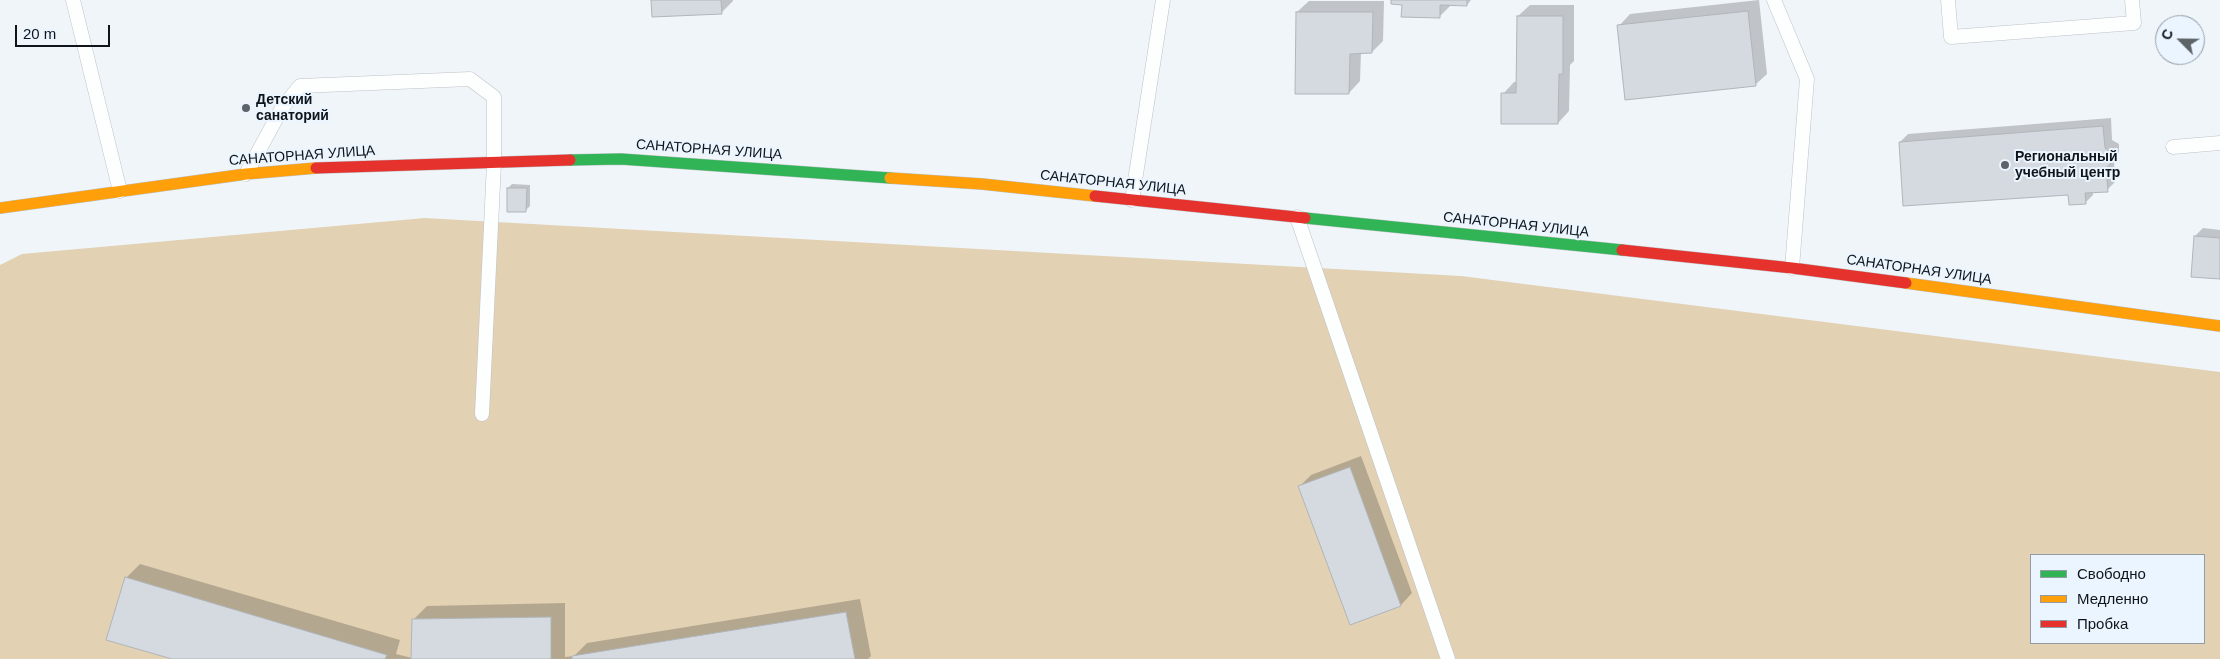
<!DOCTYPE html>
<html>
<head>
<meta charset="utf-8">
<style>
  body { margin:0 }
  #map { position:relative; width:2220px; height:659px; overflow:hidden; background:#f0f5fa; font-family:Helvetica,sans-serif }
  canvas { display:block }
  .legend { position:absolute; left:2030px; top:554px; width:175px; height:90px; box-sizing:border-box; background:#ebf5ff; border:1px solid #939ba3; margin:0; padding:6px 9px; list-style:none; font-size:15px; color:#0f151a }
  .legend li { display:flex; align-items:center; gap:10px; height:25px }
  .legend b { width:25px; border:1px solid #939ba3 }
  .north { position:absolute; left:2155px; top:15px; width:50px; height:50px; box-sizing:border-box; background:#ebf5ff; border:1px solid #939ba3; border-radius:50%; rotate:293deg; font-size:14px; font-weight:700; line-height:20px; text-align:center; color:#0f151a }
  .north::after { content:''; display:block; margin:auto; width:18px; height:22px; background:#5e6368; clip-path:polygon(50% 0,100% 100%,50% 72%,0 100%) }
  .scale { position:absolute; left:15px; top:25px; width:95px; height:22px; box-sizing:border-box; border:2px solid #0f151a; border-top:0; padding-left:6px; font-size:15px; line-height:18px; white-space:nowrap; color:#0f151a; -webkit-text-stroke:4px #ebf5ff; paint-order:stroke }
</style>
</head>
<body>
<div id="map">
<canvas width="2220" height="659"></canvas>
<ul class="legend">
<li><b style="height:6px;background:#30b455"></b>Свободно</li>
<li><b style="height:6px;background:#ff9f0a"></b>Медленно</li>
<li><b style="height:6px;background:#e5322d"></b>Пробка</li>
</ul>
<div class="north">С</div>
<div class="scale">20 m</div>
</div>
<script>
const context = document.querySelector('canvas').getContext('2d');
context.lineJoin = 'round';
function paint(path, color) { context.fillStyle = color; context.fill(path, 'evenodd'); }
const poly = rows => new Path2D(rows.map(r => 'M' + r).join(''));
function stroke(path, color, width, dash) { context.strokeStyle = color; context.lineWidth = width; context.lineCap = dash ? 'butt' : 'round'; context.setLineDash(dash || []); context.stroke(path); }
function write(font, color, halo, rows, align = 'center') {
  context.font = font + ' Helvetica,sans-serif'; context.lineWidth = 4; context.setLineDash([]); context.textBaseline = 'middle'; context.strokeStyle = halo; context.fillStyle = color; for (const [text, x, y, turn = 0] of rows) {
    context.save(); context.translate(x, y); context.rotate((+turn || 0) * Math.PI / 180); context.textAlign = isNaN(turn) ? turn : align; if (halo) context.strokeText(text, 0, 0); context.fillText(text, 0, 0); context.restore();
  }
}
paint(poly([
  [425,218,1461,276,2220,372,2220,659,0,659,0,265,22,254],
  [2031,555,2204,555,2204,643,2031,643]
]), '#e2d1b3');
paint(poly([
  [652,0,733,0,733,1,721,13],
  [1392,0,1471,0,1467,5,1451,5,1439,17],
  [1759,0,1767,74,1755,85,1619,26,1630,14],
  [1309,1,1384,1,1383,41,1372,52,1361,52,1360,81,1349,93,1297,12],
  [1530,5,1574,5,1574,61,1570,65,1569,111,1558,123,1503,94,1514,82,1517,82,1518,16],
  [2111,118,2112,140,2119,144,2119,153,2114,159,2115,182,2107,190,2093,191,2093,195,2085,203,2069,193,1900,142,1908,134],
  [512,184,530,185,530,206,526,210,508,188],
  [2203,228,2220,230,2220,278,2195,236],
  [1361,456,1412,593,1401,605,1351,624,1300,486,1311,475],
  [140,564,400,640,396,654,412,658,413,620,427,606,565,603,565,657,574,656,587,643,860,599,871,656,868,659,176,659,126,578]
]), '#0003');
const building = poly([
  [651,0,721,0,722,14,652,17,651,0],
  [1391,0,1467,0,1467,6,1440,5,1440,18,1401,17,1402,5,1391,4,1391,0],
  [1748,11,1756,86,1625,100,1617,25,1748,11],
  [1296,12,1373,12,1372,53,1350,54,1349,94,1295,94,1296,12],
  [1517,16,1563,16,1563,74,1559,74,1558,124,1501,124,1501,93,1516,93,1517,16],
  [2103,126,2105,148,2111,153,2112,162,2106,168,2108,192,2085,193,2086,204,2069,205,2068,195,1903,206,1899,142,2103,126],
  [507,188,527,188,526,212,507,212,507,188],
  [2194,236,2220,238,2220,279,2191,277,2194,236],
  [1350,467,1401,606,1350,625,1298,486,1350,467],
  [125,577,387,655,385,659,172,659,106,640,125,577],
  [846,612,855,659,572,659,572,656,846,612],
  [551,617,551,659,411,659,412,619,551,617]
]);
paint(building, '#d4dadf');
stroke(building, '#b0b5ba', 1);
const lane = poly([
  [73,0,120,191],
  [1774,0,1807,79,1792,268],
  [1948,0,1951,37,2134,23,2132,0],
  [2173,147,2220,143],
  [246,174,282,108,300,86,470,79,494,97,494,163,482,414],
  [1132,200,1163,0],
  [1297,217,1448,659]
]);
const fast = poly([
  [570,160,621,159,890,178],
  [1305,218,1622,250]
]);
const slow = poly([
  [890,178,982,184,1095,196],
  [0,208,246,174,316,168],
  [1906,283,2220,326]
]);
const jam = poly([
  [316,168,570,160],
  [1095,196,1305,218],
  [1622,250,1792,268,1906,283]
]);
stroke(lane, '#bdc2c7', 15);
stroke(fast, '#bdc2c7', 12);
stroke(slow, '#bdc2c7', 12);
stroke(jam, '#bdc2c7', 12);
stroke(lane, '#fdfefe', 14);
stroke(fast, '#30b455', 11);
stroke(slow, '#ff9f0a', 11);
stroke(jam, '#e5322d', 11);
for (const [x, y, r, color] of [
  [246,108,5,"#5e6368"],
  [2005,165,5,"#5e6368"]
]) { const dot = new Path2D(); dot.arc(x, y, r, 0, 2 * Math.PI); context.fillStyle = color; context.fill(dot); stroke(dot, '#ebf5ff', 2); }
write('bold 14px', '#0f151a', '#ebf5ff', [
  ["Детский",256,100],
  ["санаторий",256,116],
  ["Региональный",2015,157],
  ["учебный центр",2015,173]
], 'left');
write('14px', '#0f151a', '#ebf5ff', [
  ["САНАТОРНАЯ УЛИЦА",709,150,4],
  ["САНАТОРНАЯ УЛИЦА",302,156,-4],
  ["САНАТОРНАЯ УЛИЦА",1113,183,6],
  ["САНАТОРНАЯ УЛИЦА",1516,225,6],
  ["САНАТОРНАЯ УЛИЦА",1919,270,8]
]);
</script>
</body>
</html>
